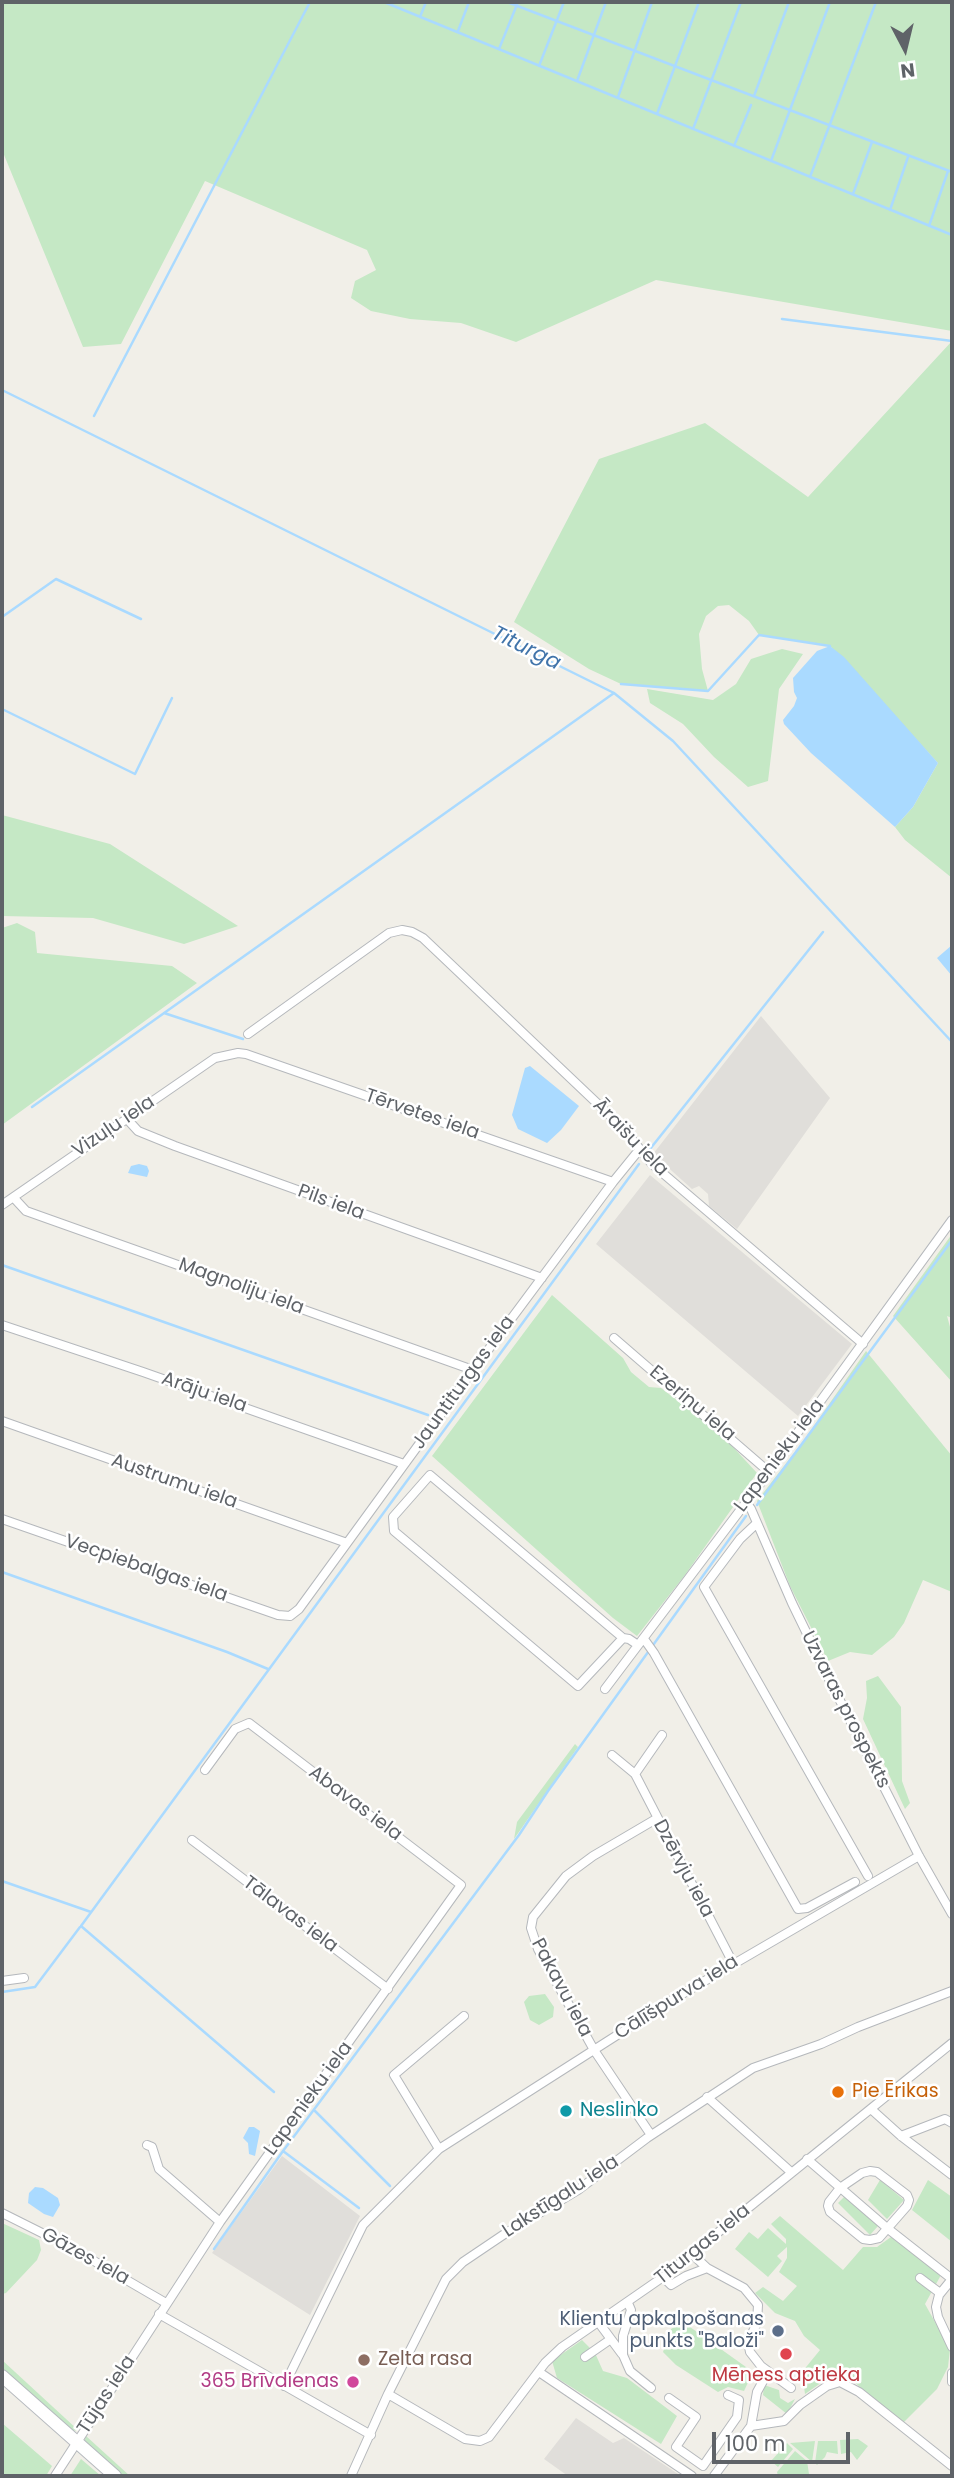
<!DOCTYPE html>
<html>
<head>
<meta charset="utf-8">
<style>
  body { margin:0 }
  #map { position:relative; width:954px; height:2478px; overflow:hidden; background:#f1efe8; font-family:Poppins,sans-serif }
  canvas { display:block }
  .frame { position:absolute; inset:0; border:4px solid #5f6368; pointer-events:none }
  .north { position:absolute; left:870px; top:14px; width:70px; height:70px; -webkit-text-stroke:5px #fff; paint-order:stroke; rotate:173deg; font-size:19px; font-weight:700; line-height:28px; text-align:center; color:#5f6368 }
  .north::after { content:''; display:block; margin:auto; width:24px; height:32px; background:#5f6368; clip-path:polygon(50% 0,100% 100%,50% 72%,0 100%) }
  .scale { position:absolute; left:712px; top:2432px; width:138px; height:32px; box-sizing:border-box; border:4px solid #5f6368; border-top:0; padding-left:9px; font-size:21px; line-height:24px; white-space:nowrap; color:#5f6368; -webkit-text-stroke:5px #fff; paint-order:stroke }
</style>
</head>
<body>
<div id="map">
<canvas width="954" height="2478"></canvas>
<div class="frame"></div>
<div class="north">N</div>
<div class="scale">100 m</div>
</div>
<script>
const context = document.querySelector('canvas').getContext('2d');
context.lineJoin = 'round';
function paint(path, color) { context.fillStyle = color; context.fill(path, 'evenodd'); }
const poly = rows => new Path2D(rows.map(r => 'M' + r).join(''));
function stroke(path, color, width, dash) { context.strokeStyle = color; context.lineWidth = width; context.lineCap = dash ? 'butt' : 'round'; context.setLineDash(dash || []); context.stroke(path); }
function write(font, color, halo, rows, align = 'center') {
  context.font = font + ' Poppins,sans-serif'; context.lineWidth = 5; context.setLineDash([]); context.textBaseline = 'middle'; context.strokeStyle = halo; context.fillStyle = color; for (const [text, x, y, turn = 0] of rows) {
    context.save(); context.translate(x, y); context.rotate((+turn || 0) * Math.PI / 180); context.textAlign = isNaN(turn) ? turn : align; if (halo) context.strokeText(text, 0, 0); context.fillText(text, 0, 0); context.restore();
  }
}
paint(poly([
  [761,1016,830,1098,737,1229,709,1206,708,1194,699,1186,692,1189,653,1154],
  [650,1175,852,1344,798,1416,596,1244],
  [282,2156,360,2216,310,2315,212,2253],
  [576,2418,613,2443,624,2438,681,2476,568,2476,544,2459]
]), '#e0deda');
paint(poly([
  [2,2,952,2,952,331,656,280,516,342,461,323,410,319,371,311,351,298,355,281,376,270,367,250,205,181,121,344,83,347,2,150],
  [952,341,952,878,905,840,895,827,913,807,938,763,830,646,759,635,749,621,729,605,718,606,706,616,699,634,702,669,708,691,621,684,589,669,514,622,599,459,705,423,808,497],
  [782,649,803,654,779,689,768,781,748,787,714,757,683,724,650,703,647,689,713,700,736,684,751,659],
  [2,815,110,844,238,926,184,944,93,918,2,916],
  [17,923,35,932,37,953,172,966,197,983,2,1125,2,928],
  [952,1234,952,1318,947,1316,952,1334,952,1382,893,1316],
  [552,1295,623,1358,631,1372,649,1387,661,1388,721,1434,757,1473,685,1575,637,1636,613,1618,432,1456],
  [866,1351,952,1456,952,1592,923,1580,904,1623,894,1637,872,1655,850,1652,828,1661,790,1586,757,1501,804,1440],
  [878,1676,901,1707,902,1781,910,1803,905,1809,863,1719,867,1698,866,1681],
  [575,1744,578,1747,514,1839,517,1822],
  [545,1994,554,2007,553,2017,539,2025,530,2020,524,2002,529,1996],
  [880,2180,904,2200,887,2219,868,2200],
  [928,2180,952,2197,952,2242,912,2210],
  [845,2196,878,2226,870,2235,838,2203],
  [780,2216,843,2270,863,2247,877,2247,891,2237,941,2275,925,2304,950,2349,948,2367,937,2389,904,2422,865,2392,841,2369,805,2394,802,2372,820,2350,804,2336,795,2321,775,2313,755,2293,763,2287,783,2301,797,2286,779,2272,787,2258,787,2247,777,2256,782,2261,768,2277,735,2249,749,2232,758,2239,768,2228,786,2244,786,2239,771,2224],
  [2,2223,39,2240,41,2250,37,2260,6,2293,2,2294],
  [683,2322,753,2372,744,2391,728,2387,718,2392,676,2365,663,2352,671,2329],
  [582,2340,595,2353,603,2371,627,2378,677,2416,661,2444,557,2378,552,2361],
  [2,2360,78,2430,72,2431,26,2393,2,2369],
  [764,2385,779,2390,780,2398,788,2403,795,2399,787,2414,763,2395],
  [2,2423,52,2466,46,2476,2,2476],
  [86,2436,130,2476,118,2476,84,2442],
  [858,2439,868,2446,857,2460,851,2452,841,2454,840,2440],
  [815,2441,812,2462,790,2443],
  [818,2441,837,2441,838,2454,827,2452,825,2457,817,2465,815,2463],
  [787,2443,793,2449,778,2467,771,2461],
  [795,2451,807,2461,809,2474,807,2476,778,2476,777,2472],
  [81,2459,101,2476,70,2476]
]), '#c5e8c5');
paint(poly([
  [830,646,844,657,938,763,913,807,895,827,811,753,784,724,783,720,794,706,797,698,794,692,793,678,817,651],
  [952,945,952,976,937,958],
  [530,1066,579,1106,561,1130,547,1143,518,1129,512,1115,525,1068],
  [139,1164,147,1166,149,1171,147,1177,128,1173,131,1166],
  [249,2127,254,2127,260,2131,255,2156,249,2154,248,2143,243,2138],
  [35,2187,43,2188,58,2198,60,2205,53,2217,44,2214,28,2203,29,2193]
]), '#aadaff');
stroke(poly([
  [384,2,952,235],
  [507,2,952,172],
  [420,17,426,2],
  [458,31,469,2],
  [499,49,518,2],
  [539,66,564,2],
  [577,81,606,2],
  [754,96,789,2],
  [618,97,652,2],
  [657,114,699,2],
  [693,129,741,2],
  [734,146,751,105],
  [771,161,830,2],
  [810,177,876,2],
  [853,194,872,142],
  [890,210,908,157],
  [929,226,948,171],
  [782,319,952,341],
  [2,390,614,693,673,741,952,1042],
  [94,416,310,2],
  [2,617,56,579,141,619],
  [621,684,708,691,759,635,830,646],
  [2,709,135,774,172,698],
  [164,1013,243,1039],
  [32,1107,614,693],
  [650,1149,823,932],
  [2,1265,428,1415],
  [757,1505,952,1240],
  [2,1572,227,1652,268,1669],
  [2,1881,91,1912],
  [2,1992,35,1987,80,1927],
  [274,2092,81,1926,639,1164],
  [315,2111,390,2186],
  [283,2151,359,2208],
  [214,2249,283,2151,519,1835,548,1791,746,1516]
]), '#aadaff', 2.5);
const minor = poly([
  [248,1034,389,933,402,930,412,932,423,938,621,1126,652,1164,863,1344],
  [127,1119,138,1131,175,1146,542,1278],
  [14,1198,26,1211,473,1370],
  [2,1205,215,1058,238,1053,246,1054,613,1182],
  [2,1325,143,1372,404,1464],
  [614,1338,769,1472],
  [2,1421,347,1543],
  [746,1502,751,1509,792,1603,829,1679,919,1856,952,1914],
  [2,1519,278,1615,290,1616,299,1609,468,1377,613,1182,639,1150],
  [757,1523,740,1539,704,1587,868,1876],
  [623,1638,578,1686,394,1531,393,1517,430,1475,623,1638,629,1639,638,1645],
  [644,1639,654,1653,798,1909,807,1908,855,1882],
  [605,1689,769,1472,952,1220],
  [662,1735,635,1774,733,1963],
  [612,1755,635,1774],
  [192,1840,388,1989],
  [2,1981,24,1978],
  [707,2097,791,2172],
  [871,2109,901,2136,952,2175],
  [651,2135,594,2050,538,1949,531,1928,533,1917,566,1876,593,1856,656,1819],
  [901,2136,945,2119,952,2123],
  [147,2145,152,2147,159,2169,220,2222],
  [439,2149,394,2075,464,2016],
  [807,2159,887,2228,952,2279,939,2295,936,2307,938,2317,952,2347],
  [870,2171,877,2172,907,2195,909,2200,907,2206,879,2238,870,2240,863,2239,830,2212,828,2206,829,2202,840,2188,862,2173,870,2171],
  [2,2213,70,2247,166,2303],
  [692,2254,707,2268],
  [663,2277,671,2285,686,2276,707,2268,744,2288,758,2305,757,2323,748,2342,750,2352,761,2366,791,2388],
  [920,2278,940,2293],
  [628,2303,631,2310,623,2336,623,2355,630,2371,651,2388],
  [159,2314,371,2435],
  [599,2323,622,2354],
  [585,2357,611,2339],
  [539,2372,692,2476],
  [952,2373,952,2382],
  [284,2386,363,2225,439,2149,672,2000,919,1856],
  [388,2394,465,2439,480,2441,489,2437,545,2363,562,2347,663,2277,952,2043],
  [669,2398,696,2417,676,2447,703,2466,737,2417,739,2400,728,2395],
  [751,2426,757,2392,768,2372],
  [55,2476,220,2222,461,1885,249,1723,235,1729,205,1770],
  [351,2476,388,2394,446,2279,463,2262,506,2233,578,2190,647,2138,753,2068,821,2044,858,2027,952,1991],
  [714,2476,751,2426,784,2421,800,2405,827,2386,840,2382,859,2392,952,2466]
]);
const secondary = poly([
  [2,2376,115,2476]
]);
stroke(minor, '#b5b8bc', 10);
stroke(secondary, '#b6babf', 14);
stroke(minor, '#fff', 8);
stroke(secondary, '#fff', 12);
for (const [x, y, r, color] of [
  [838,2092,7,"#e8710a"],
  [566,2111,7,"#0f9aa8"],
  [778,2331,7,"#5c6f8a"],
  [786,2354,7,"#e0444e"],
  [364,2360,7,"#8d6e63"],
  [353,2382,7,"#d1479c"]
]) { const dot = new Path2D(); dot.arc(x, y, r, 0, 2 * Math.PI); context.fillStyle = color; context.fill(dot); stroke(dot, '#fff', 2.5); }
write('19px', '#5f6368', '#fff', [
  ["Tērvetes iela",422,1115,19],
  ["Vizuļu iela",114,1127,-34],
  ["Āraišu iela",630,1138,46],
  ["Pils iela",331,1203,20],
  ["Magnoliju iela",241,1287,20],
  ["Jauntiturgas iela",464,1383,-54],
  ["Arāju iela",204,1393,19],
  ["Ezeriņu iela",692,1404,40],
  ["Lapenieku iela",780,1456,-53],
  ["Austrumu iela",174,1482,19],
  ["Vecpiebalgas iela",146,1569,19],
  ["Uzvaras prospekts",845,1710,63],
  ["Abavas iela",355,1804,37],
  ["Dzērvju iela",683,1869,62],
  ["Tālavas iela",290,1915,37],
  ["Pakavu iela",561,1988,62],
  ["Cālīšpurva iela",677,1998,-32],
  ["Lapenieku iela",309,2099,-54],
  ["Lakstīgalu iela",561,2197,-33],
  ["Titurgas iela",703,2245,-39],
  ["Gāzes iela",85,2257,29],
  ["Tūjas iela",107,2395,-57]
]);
write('19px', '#c56008', '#fff', [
  ["Pie Ērikas",852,2092]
], 'left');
write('19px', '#0d838f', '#fff', [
  ["Neslinko",580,2111]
], 'left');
write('19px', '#4e5e75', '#fff', [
  ["Klientu apkalpošanas",764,2320],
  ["punkts \"Baloži\"",764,2342]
], 'right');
write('19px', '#785e54', '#fff', [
  ["Zelta rasa",378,2360]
], 'left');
write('19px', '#be3a42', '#fff', [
  ["Mēness aptieka",786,2376]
]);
write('19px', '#b23c85', '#fff', [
  ["365 Brīvdienas",339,2382]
], 'right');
write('italic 21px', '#4174aa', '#fff', [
  ["Titurga",526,649,26]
]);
</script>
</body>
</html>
